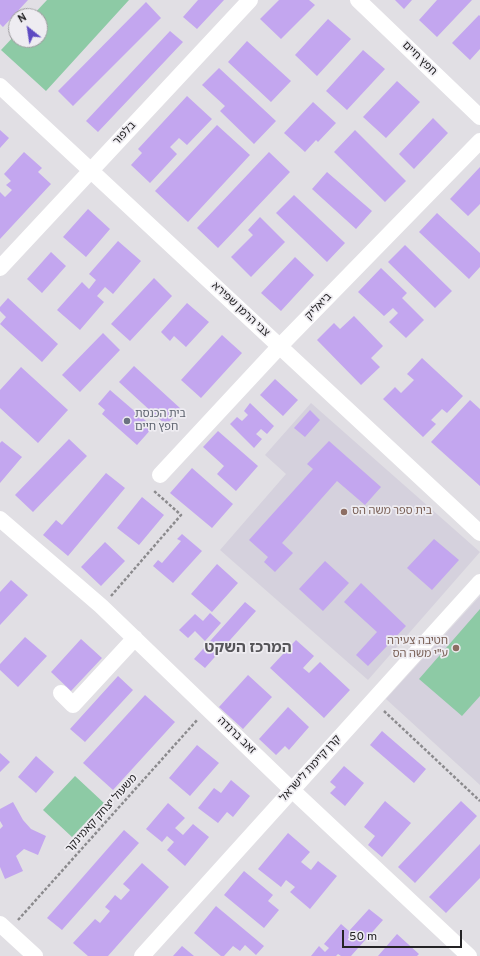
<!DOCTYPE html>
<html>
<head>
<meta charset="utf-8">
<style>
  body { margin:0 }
  #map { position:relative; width:480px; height:956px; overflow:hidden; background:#e1dfe4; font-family:Overpass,sans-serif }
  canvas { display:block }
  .north { position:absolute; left:8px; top:8px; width:40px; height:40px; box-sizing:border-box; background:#eeecf1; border:1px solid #9d9c9f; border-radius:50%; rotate:330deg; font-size:11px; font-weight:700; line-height:16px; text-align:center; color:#242325 }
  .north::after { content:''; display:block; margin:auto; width:14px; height:18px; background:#5e4ac2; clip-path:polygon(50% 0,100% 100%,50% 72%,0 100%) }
  .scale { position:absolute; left:342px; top:930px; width:120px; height:18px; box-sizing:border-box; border:2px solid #242325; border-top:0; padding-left:5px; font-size:12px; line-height:14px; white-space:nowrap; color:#242325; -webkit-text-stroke:3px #eeecf1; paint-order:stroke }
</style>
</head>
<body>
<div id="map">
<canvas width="480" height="956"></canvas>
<div class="north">N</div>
<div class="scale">50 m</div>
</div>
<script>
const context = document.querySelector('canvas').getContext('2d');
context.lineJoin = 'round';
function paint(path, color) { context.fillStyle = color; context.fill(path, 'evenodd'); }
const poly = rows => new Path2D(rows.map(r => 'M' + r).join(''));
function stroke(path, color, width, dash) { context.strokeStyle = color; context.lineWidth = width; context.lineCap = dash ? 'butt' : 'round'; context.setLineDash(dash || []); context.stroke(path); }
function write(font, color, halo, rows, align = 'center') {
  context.font = font + ' Overpass,"Noto Sans Hebrew",sans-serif'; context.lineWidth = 3.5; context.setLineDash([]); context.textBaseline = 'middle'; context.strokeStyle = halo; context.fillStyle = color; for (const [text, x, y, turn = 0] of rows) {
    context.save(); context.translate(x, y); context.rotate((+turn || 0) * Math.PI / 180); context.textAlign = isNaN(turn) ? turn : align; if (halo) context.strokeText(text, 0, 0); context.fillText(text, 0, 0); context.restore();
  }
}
paint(poly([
  [311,403,480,552,368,680,220,550,286,474,265,455],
  [480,596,480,785,386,699]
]), '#d5d1dd');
paint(poly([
  [47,0,129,0,46,91,1,50,16,34,16,40,40,40,40,16,32,16],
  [480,609,480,696,462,716,419,679],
  [75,776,104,803,72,837,43,810]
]), '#8dcaa5');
paint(poly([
  [0,0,28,0,3,27,0,24],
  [198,0,224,0,197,29,183,17],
  [279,0,309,0,315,5,281,39,260,19],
  [395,0,412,0,404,9],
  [437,0,472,0,437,37,419,20],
  [146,2,161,18,73,106,58,91],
  [479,15,480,16,480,49,470,60,452,43],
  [328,19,351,39,317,76,295,55],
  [170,31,183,42,98,132,86,121],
  [247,41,291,81,271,102,228,62],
  [363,50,385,69,347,110,326,91],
  [219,68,276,121,254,144,220,111,225,106,202,85],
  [397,81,420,102,386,138,363,117],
  [187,96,212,119,187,145,179,138,170,147,177,154,150,183,131,165,142,153,138,149],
  [313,102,336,123,318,142,316,140,305,152,284,133],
  [433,118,448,133,414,169,399,154],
  [217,125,250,155,188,222,155,191],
  [0,130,9,138,0,148],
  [355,130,406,181,385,202,334,152],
  [24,152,42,168,38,172,51,184,0,239,0,192,5,197,12,190,6,185,11,181,4,174],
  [269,152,290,172,218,248,197,228],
  [480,167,480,204,468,216,450,199],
  [327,172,372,211,356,229,312,189],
  [294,195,345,243,327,262,276,213],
  [88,209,110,229,86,257,63,237],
  [437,213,480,253,480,267,469,279,419,232],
  [260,217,285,242,251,277,231,257,253,235,248,230],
  [118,241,141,261,113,294,105,287,97,296,104,302,80,330,57,310,82,282,89,289,96,280,89,274],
  [405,245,452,291,435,308,388,262],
  [51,252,66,266,42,293,27,279],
  [295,257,314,275,281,311,261,293],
  [381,268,407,293,402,298,424,320,406,338,389,322,398,313,393,308,384,316,358,292],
  [154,278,172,296,130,341,111,324],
  [8,298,58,344,42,362,0,324,6,317,0,311,0,307],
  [187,303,209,322,186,347,174,336,170,341,161,332],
  [354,316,383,346,371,358,380,367,361,385,317,340,334,323,340,329],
  [103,333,120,350,80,392,62,375],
  [222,335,242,353,201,398,181,380],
  [422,358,463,396,447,413,442,409,431,420,436,424,423,437,383,399,395,387,401,393,414,380,407,374],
  [134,366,181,409,166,425,119,382],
  [21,367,68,410,38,443,0,408,0,390],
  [275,379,298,400,283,416,260,395],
  [110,390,153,427,137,445,102,414,105,410,98,404],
  [470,400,480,409,480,486,431,442],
  [250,403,274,426,267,434,261,429,256,434,262,439,254,448,230,424,237,417,242,421,248,415,244,411],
  [310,410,320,420,305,437,294,428],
  [218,431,258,466,236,491,217,474,224,466,203,447],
  [69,439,87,456,33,512,15,495],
  [2,441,22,457,0,483,0,443],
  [329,441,381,487,365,505,337,481,282,543,293,553,275,572,264,562,268,557,249,540,313,469,307,464],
  [192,468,233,504,212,528,170,493],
  [106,473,125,488,68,556,43,535,56,520,62,525],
  [142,497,164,515,139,545,117,528],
  [182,534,202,551,173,583,153,566,158,560,162,563,181,541,177,539],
  [434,539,459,560,432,590,407,568],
  [105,542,125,561,101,586,81,567],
  [325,561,349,583,323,611,299,589],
  [217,564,238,583,212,612,191,594],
  [11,580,28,595,0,625,0,592],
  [361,583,406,626,368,666,356,655,377,632,344,602],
  [245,602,256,611,205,668,194,659],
  [210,613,221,623,205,641,195,631,188,638,179,630,195,614,203,621],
  [25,637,47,656,18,687,0,670,0,664],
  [81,639,102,658,71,691,51,672],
  [296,640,314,656,303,668,309,673,320,662,350,690,324,718,270,668],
  [248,675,272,697,243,729,219,707],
  [118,676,133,690,85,742,70,729],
  [145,695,175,722,113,790,83,763],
  [288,707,309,727,289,750,285,746,276,755,259,739],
  [382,731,426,769,414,783,370,745],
  [197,745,219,763,190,796,169,778],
  [0,753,10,762,0,772],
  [36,756,54,772,36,793,18,777],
  [344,766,364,783,345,806,330,793,336,787,330,782],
  [231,780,250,796,233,817,227,812,218,823,198,808,214,788,221,793],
  [385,801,411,823,382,857,368,845,375,836,364,827],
  [461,801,477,816,415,883,398,867],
  [13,802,23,820,31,829,46,836,38,855,24,849,16,856,23,871,5,879,0,867,0,829,3,826,0,821,0,809],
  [168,803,185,818,175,828,183,835,193,824,209,837,185,866,167,850,174,842,167,836,162,842,146,829],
  [124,830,139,843,62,930,47,918],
  [288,833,310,852,301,862,311,870,318,861,337,876,310,909,290,892,295,887,286,880,281,887,258,869],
  [480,844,480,878,446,913,429,897],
  [142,863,169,887,108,956,88,956,73,943,95,919,100,923,110,911,105,907,115,895,121,900,130,890,123,884],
  [244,871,273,895,268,901,279,910,264,928,224,895],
  [216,906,264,946,256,955,245,945,240,951,233,946,224,956,221,956,194,933],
  [369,909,383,920,351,956,341,956,338,954,336,956,311,956,319,946,325,952,329,948,324,944,341,924,349,931],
  [397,934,419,954,417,956,378,956],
  [182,946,194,956,173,956]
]), '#c3a6ef');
stroke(poly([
  [111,596,181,515,153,490],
  [384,711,480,801],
  [18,920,198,719]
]), '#8b8a8d', 2.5, [3, 2]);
stroke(poly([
  [358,0,480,117],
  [0,86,480,533],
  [0,268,250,0],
  [160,475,279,347,480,141],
  [0,519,101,606,292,790,469,956],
  [61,693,73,705,135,638],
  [0,924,35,956],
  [142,956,480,582]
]), '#fff', 16);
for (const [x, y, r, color] of [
  [127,421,4,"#6b7280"],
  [344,512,4,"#8d6e63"],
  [456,648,4,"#8d6e63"]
]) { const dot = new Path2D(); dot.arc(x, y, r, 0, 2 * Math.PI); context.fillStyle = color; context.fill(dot); stroke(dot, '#eeecf1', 1.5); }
write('11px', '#242325', '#eeecf1', [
  ["חפץ חיים",419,59,44],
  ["בלפור",125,134,-47],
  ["ביאליק",319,307,-46],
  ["צבי הרמן שפירא",240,310,43],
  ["זאב ברנדה",236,736,44],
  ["קרן קיימת לישראל",311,769,-48],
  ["משעול יצחק קאמינקר",102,814,-48]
]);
write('11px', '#5b616d', '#eeecf1', [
  ["בית הכנסת",135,415],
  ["חפץ חיים",135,428]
], 'left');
write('11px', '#785e54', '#eeecf1', [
  ["בית ספר משה הס",352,512],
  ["חטיבה צעירה",448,642,"right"],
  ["ע\"י משה הס",448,655,"right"]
], 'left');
write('bold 15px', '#565559', '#eeecf1', [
  ["המרכז השקט",248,649]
]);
</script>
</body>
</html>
